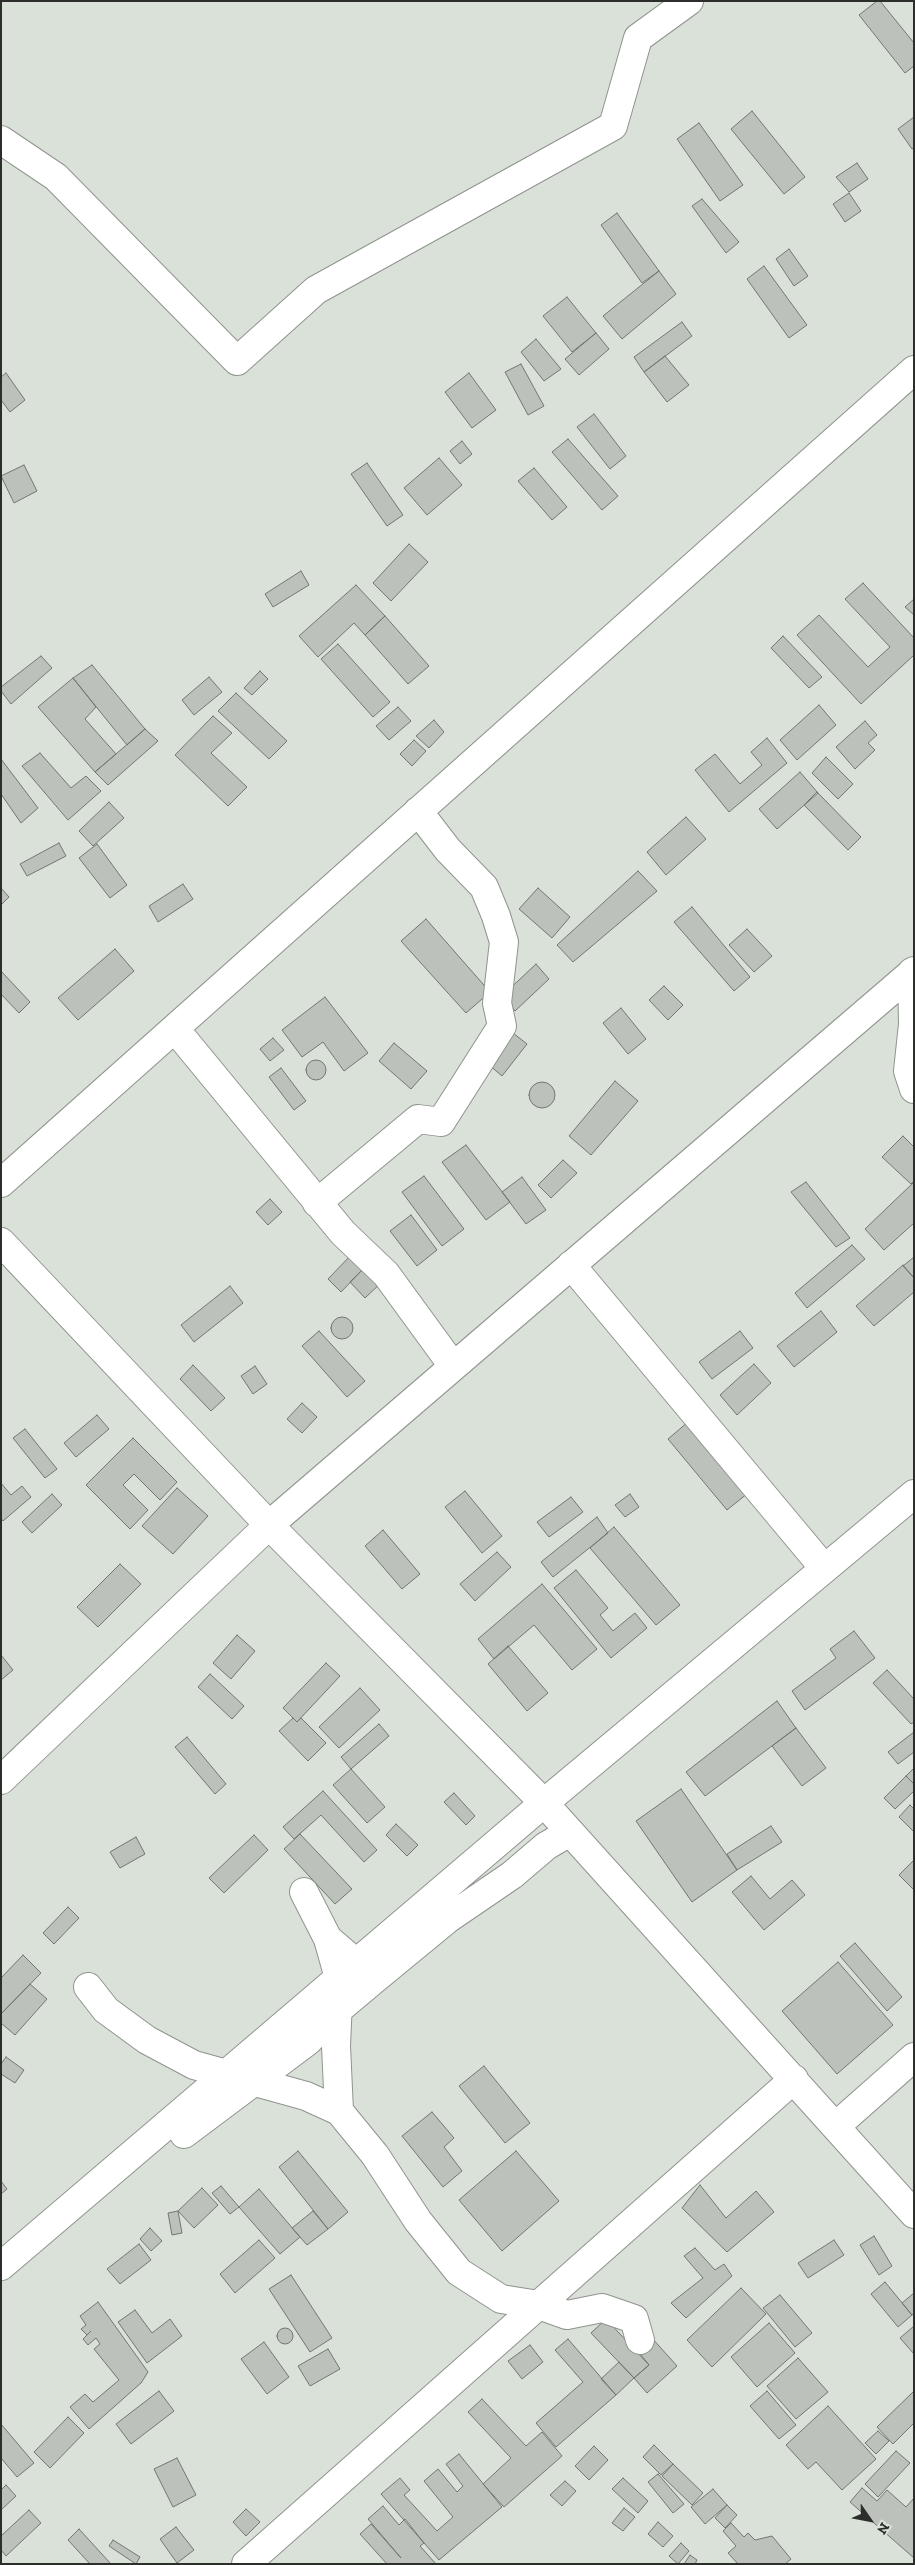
<!DOCTYPE html>
<html>
<head>
<meta charset="utf-8">
<style>
  body { margin:0 }
  #map { position:relative; width:915px; height:2565px; overflow:hidden; background:#dae1d9; font-family:"Zilla Slab",serif }
  canvas { display:block }
  .frame { position:absolute; inset:0; border:2px solid #2c2e2b; pointer-events:none }
  .north { position:absolute; left:845px; top:2495px; width:50px; height:50px; -webkit-text-stroke:4px #dae1d9; paint-order:stroke; rotate:123deg; font-size:14px; font-weight:700; line-height:20px; text-align:center; color:#2c2e2b }
  .north::after { content:''; display:block; margin:auto; width:18px; height:22px; background:#2c2e2b; clip-path:polygon(50% 0,100% 100%,50% 72%,0 100%) }
</style>
</head>
<body>
<div id="map">
<canvas width="915" height="2565"></canvas>
<div class="frame"></div>
<div class="north">N</div>
</div>
<script>
const context = document.querySelector('canvas').getContext('2d');
context.lineJoin = 'round';
function paint(path, color) { context.fillStyle = color; context.fill(path, 'evenodd'); }
const poly = rows => new Path2D(rows.map(r => 'M' + r).join(''));
function stroke(path, color, width, dash) { context.strokeStyle = color; context.lineWidth = width; context.lineCap = dash ? 'butt' : 'round'; context.setLineDash(dash || []); context.stroke(path); }
const building = poly([
  [877,1,880,1,914,43,914,66,905,73,859,15,877,1],
  [752,111,805,177,784,194,731,129,752,111],
  [914,117,914,148,912,149,898,129,914,117],
  [699,123,743,185,720,201,677,139,699,123],
  [857,163,868,179,849,192,836,177,857,163],
  [849,193,861,211,845,222,833,204,849,193],
  [702,199,739,242,726,253,692,206,702,199],
  [617,213,659,271,642,283,601,225,617,213],
  [789,249,808,276,794,286,776,259,789,249],
  [764,266,807,325,789,338,747,279,764,266],
  [659,271,676,294,622,339,603,316,659,271],
  [567,297,596,333,572,352,543,316,567,297],
  [682,322,692,336,644,372,634,357,682,322],
  [596,333,609,349,579,375,565,359,596,333],
  [536,339,561,369,544,381,521,352,536,339],
  [665,356,689,385,667,402,644,372,665,356],
  [521,364,544,406,528,415,505,372,521,364],
  [6,373,25,400,10,412,1,400,1,377,6,373],
  [469,373,496,410,472,428,445,392,469,373],
  [594,414,626,456,610,469,577,427,594,414],
  [568,439,618,496,602,510,552,452,568,439],
  [462,441,472,454,460,464,450,451,462,441],
  [439,458,462,485,427,515,404,488,439,458],
  [367,463,403,515,387,526,351,474,367,463],
  [24,465,37,491,14,503,1,476,24,465],
  [534,468,567,507,552,520,518,481,534,468],
  [409,544,428,562,391,601,373,583,409,544],
  [301,571,309,585,273,607,265,594,301,571],
  [863,583,914,638,914,655,861,704,797,635,819,615,868,667,890,647,845,599,863,583],
  [356,585,385,616,365,635,354,623,318,657,299,636,356,585],
  [914,599,914,615,905,607,914,599],
  [385,616,429,666,408,684,365,635,385,616],
  [783,636,822,677,809,688,771,648,783,636],
  [338,644,390,702,373,717,321,659,338,644],
  [41,656,52,668,11,704,1,691,1,687,41,656],
  [92,665,145,729,127,745,73,678,92,665],
  [260,671,268,679,252,695,244,688,260,671],
  [209,677,222,692,194,715,182,700,209,677],
  [73,678,96,707,85,719,116,754,95,772,38,707,73,678],
  [236,693,287,741,269,759,218,711,236,693],
  [819,705,836,725,797,760,780,740,819,705],
  [398,707,411,721,389,740,376,726,398,707],
  [213,716,232,733,211,753,247,787,228,806,175,755,213,716],
  [434,720,444,732,429,748,416,736,434,720],
  [865,721,877,735,868,743,875,750,855,769,836,747,865,721],
  [145,729,158,741,108,785,95,772,145,729],
  [767,738,787,763,729,812,695,770,715,754,740,784,762,765,751,752,767,738],
  [414,740,426,751,412,766,400,754,414,740],
  [40,753,71,788,86,776,101,791,68,820,22,766,40,753],
  [826,757,853,784,838,799,812,773,826,757],
  [1,759,38,808,21,823,1,794,1,759],
  [800,772,818,793,777,829,759,809,800,772],
  [817,792,861,837,848,850,804,805,817,792],
  [109,802,124,818,93,846,79,831,109,802],
  [686,817,706,839,666,875,647,852,686,817],
  [59,843,66,856,27,876,20,864,59,843],
  [97,844,127,885,110,898,79,858,97,844],
  [638,871,657,891,573,962,557,945,638,871],
  [183,884,193,899,158,922,149,906,183,884],
  [1,888,9,897,1,905,1,888],
  [538,888,570,917,552,938,519,909,538,888],
  [692,907,750,977,734,991,674,922,692,907],
  [426,919,490,992,466,1013,401,941,426,919],
  [747,929,772,956,754,972,729,945,747,929],
  [115,949,134,971,78,1020,58,998,115,949],
  [536,964,549,979,515,1011,502,996,536,964],
  [1,971,30,1002,19,1013,1,994,1,971],
  [664,986,683,1005,668,1020,649,1000,664,986],
  [325,997,368,1053,344,1071,323,1042,302,1057,282,1030,325,997],
  [621,1008,646,1039,628,1054,603,1023,621,1008],
  [513,1033,527,1044,502,1076,488,1064,513,1033],
  [273,1038,284,1050,270,1061,260,1049,273,1038],
  [394,1043,427,1071,411,1089,379,1061,394,1043],
  '306 1070a10 10 0 1 1 20 0a10 10 0 1 1-20 0Z',
  [281,1068,306,1101,294,1110,269,1077,281,1068],
  [615,1081,638,1101,591,1155,569,1136,615,1081],
  '529 1095a13 13 0 1 1 26 0a13 13 0 1 1-26 0Z',
  [903,1136,914,1147,914,1181,911,1184,882,1157,903,1136],
  [466,1145,510,1202,486,1220,442,1162,466,1145],
  [563,1160,577,1173,551,1198,538,1185,563,1160],
  [424,1176,464,1229,442,1246,402,1192,424,1176],
  [522,1177,546,1210,526,1224,502,1192,522,1177],
  [806,1182,850,1238,836,1247,791,1192,806,1182],
  [914,1182,914,1223,884,1250,865,1229,914,1182],
  [270,1199,282,1212,268,1225,256,1212,270,1199],
  [411,1215,437,1250,417,1266,390,1231,411,1215],
  [852,1245,865,1259,807,1308,795,1293,852,1245],
  [354,1252,367,1265,341,1292,328,1279,354,1252],
  [914,1257,914,1278,903,1266,914,1257],
  [367,1265,383,1281,365,1298,350,1282,367,1265],
  [903,1265,914,1278,914,1292,874,1326,856,1306,903,1265],
  [230,1286,243,1303,194,1342,181,1325,230,1286],
  [821,1311,837,1332,794,1367,777,1346,821,1311],
  '331 1328a11 11 0 1 1 22 0a11 11 0 1 1-22 0Z',
  [319,1331,365,1381,347,1397,302,1346,319,1331],
  [740,1331,753,1348,712,1379,699,1362,740,1331],
  [754,1364,771,1383,737,1415,720,1395,754,1364],
  [193,1365,225,1398,211,1411,180,1379,193,1365],
  [255,1366,267,1384,253,1394,241,1376,255,1366],
  [302,1403,317,1417,302,1433,287,1419,302,1403],
  [97,1415,109,1429,76,1457,64,1443,97,1415],
  [688,1422,748,1493,727,1510,668,1439,688,1422],
  [25,1429,57,1469,45,1478,13,1438,25,1429],
  [133,1438,177,1482,160,1500,134,1474,123,1485,148,1510,130,1529,86,1485,133,1438],
  [1,1483,11,1495,22,1486,31,1497,3,1521,1,1518,1,1483],
  [177,1488,208,1516,173,1554,142,1526,177,1488],
  [465,1491,502,1536,482,1553,445,1507,465,1491],
  [52,1494,62,1505,32,1533,22,1522,52,1494],
  [630,1494,639,1507,625,1517,615,1505,630,1494],
  [571,1497,583,1512,549,1537,537,1522,571,1497],
  [597,1517,608,1533,553,1577,541,1562,597,1517],
  [614,1527,680,1605,656,1625,590,1548,614,1527],
  [383,1530,420,1574,402,1589,365,1546,383,1530],
  [497,1552,511,1567,475,1601,460,1584,497,1552],
  [120,1564,141,1584,98,1627,77,1607,120,1564],
  [576,1570,608,1608,600,1615,613,1631,635,1613,647,1628,611,1658,554,1588,576,1570],
  [542,1584,597,1649,572,1670,534,1625,494,1659,478,1639,542,1584],
  [854,1631,875,1658,805,1710,792,1691,836,1658,830,1649,854,1631],
  [237,1635,255,1651,231,1679,213,1663,237,1635],
  [508,1646,548,1693,527,1711,488,1664,508,1646],
  [1,1655,13,1670,1,1680,1,1655],
  [326,1663,340,1676,297,1722,283,1708,326,1663],
  [887,1670,914,1699,914,1722,911,1724,873,1683,887,1670],
  [210,1674,244,1706,232,1719,198,1687,210,1674],
  [360,1688,380,1710,339,1748,319,1727,360,1688],
  [777,1701,796,1728,705,1796,686,1772,777,1701],
  [293,1718,297,1722,301,1718,326,1743,308,1761,279,1731,293,1718],
  [379,1724,389,1736,351,1769,341,1757,379,1724],
  [796,1728,826,1768,802,1786,772,1746,796,1728],
  [914,1732,914,1752,898,1764,888,1752,914,1732],
  [187,1737,226,1784,215,1794,175,1747,187,1737],
  [914,1768,914,1784,906,1776,914,1768],
  [351,1769,385,1807,367,1823,333,1785,351,1769],
  [906,1776,914,1784,914,1791,895,1809,884,1798,906,1776],
  [681,1789,737,1870,692,1902,636,1821,681,1789],
  [323,1791,377,1850,364,1862,321,1815,294,1839,283,1827,323,1791],
  [454,1793,475,1816,466,1825,444,1802,454,1793],
  [910,1805,914,1809,914,1832,899,1817,910,1805],
  [396,1824,418,1845,407,1856,386,1835,396,1824],
  [771,1826,782,1842,737,1870,727,1854,771,1826],
  [300,1834,352,1889,335,1904,284,1849,300,1834],
  [254,1835,268,1850,224,1893,209,1878,254,1835],
  [136,1837,145,1854,120,1868,110,1852,136,1837],
  [914,1860,914,1890,899,1875,914,1860],
  [751,1876,770,1899,792,1880,805,1895,764,1930,732,1892,751,1876],
  [68,1907,79,1918,54,1944,43,1933,68,1907],
  [855,1943,902,1997,887,2011,840,1956,855,1943],
  [23,1955,41,1973,1,2014,1,1978,23,1955],
  [838,1962,893,2025,837,2074,782,2011,838,1962],
  [30,1984,47,1999,15,2035,1,2023,1,2014,30,1984],
  [6,2057,24,2070,15,2083,1,2074,1,2064,6,2057],
  [484,2066,530,2123,505,2143,459,2086,484,2066],
  [432,2112,454,2138,444,2147,462,2171,443,2187,402,2136,432,2112],
  [298,2151,348,2212,328,2229,279,2167,298,2151],
  [516,2151,559,2201,502,2251,459,2200,516,2151],
  [1,2181,7,2189,1,2194,1,2181],
  [700,2185,726,2218,756,2191,774,2212,727,2252,682,2208,700,2185],
  [221,2186,239,2207,230,2214,212,2193,221,2186],
  [202,2188,218,2205,194,2228,178,2211,202,2188],
  [259,2189,300,2237,280,2254,239,2207,259,2189],
  [178,2211,182,2233,172,2235,168,2213,178,2211],
  [313,2211,328,2229,307,2245,292,2228,313,2211],
  [150,2228,162,2241,151,2251,140,2239,150,2228],
  [874,2236,892,2266,879,2275,860,2245,874,2236],
  [259,2240,275,2258,235,2293,220,2274,259,2240],
  [834,2240,844,2255,808,2278,798,2263,834,2240],
  [139,2244,151,2260,120,2284,107,2269,139,2244],
  [695,2248,715,2270,724,2264,732,2276,686,2318,671,2303,703,2278,684,2256,695,2248],
  [291,2275,332,2338,310,2352,269,2289,291,2275],
  [885,2282,912,2315,898,2327,871,2294,885,2282],
  [741,2288,766,2314,712,2367,687,2340,741,2288],
  [914,2293,914,2314,912,2315,902,2303,914,2293],
  [780,2295,812,2333,795,2347,763,2308,780,2295],
  [98,2302,148,2372,141,2383,89,2429,70,2407,85,2394,93,2402,119,2380,94,2349,100,2344,96,2338,88,2345,83,2339,91,2331,87,2335,81,2329,86,2325,80,2316,98,2302],
  [135,2310,152,2333,170,2319,182,2336,147,2363,118,2322,135,2310],
  [606,2319,649,2365,634,2378,591,2333,606,2319],
  [769,2323,795,2353,757,2387,731,2357,769,2323],
  [914,2326,914,2354,900,2338,914,2326],
  '277 2336a8 8 0 1 1 16 0a8 8 0 1 1-16 0Z',
  [651,2337,677,2366,647,2393,634,2378,649,2365,637,2350,651,2337],
  [568,2339,616,2395,556,2447,536,2423,583,2382,555,2350,568,2339],
  [264,2342,289,2377,267,2394,241,2359,264,2342],
  [530,2345,543,2362,522,2379,508,2361,530,2345],
  [328,2349,340,2369,310,2386,298,2366,328,2349],
  [798,2358,828,2392,796,2419,767,2386,798,2358],
  [619,2362,634,2378,616,2395,601,2379,619,2362],
  [159,2391,174,2411,131,2444,116,2424,159,2391],
  [767,2391,796,2425,779,2439,750,2406,767,2391],
  [914,2391,914,2423,893,2444,877,2427,914,2391],
  [482,2399,526,2446,542,2432,562,2456,504,2507,483,2484,511,2458,468,2412,482,2399],
  [828,2406,876,2459,842,2490,816,2462,808,2469,786,2445,828,2406],
  [68,2417,84,2433,50,2468,34,2452,68,2417],
  [1,2424,34,2463,17,2477,1,2458,1,2424],
  [878,2431,889,2441,876,2454,865,2443,878,2431],
  [654,2445,673,2464,661,2475,643,2457,654,2445],
  [594,2446,608,2460,589,2480,575,2466,594,2446],
  [896,2451,910,2463,878,2497,865,2484,896,2451],
  [459,2454,502,2507,439,2560,381,2494,400,2478,410,2490,404,2495,437,2531,453,2517,424,2481,438,2469,457,2492,463,2486,446,2464,459,2454],
  [177,2458,196,2495,173,2507,154,2469,177,2458],
  [673,2464,703,2493,692,2505,662,2476,673,2464],
  [658,2474,684,2504,673,2513,648,2482,658,2474],
  [623,2478,648,2501,638,2513,612,2489,623,2478],
  [565,2481,576,2491,562,2506,550,2495,565,2481],
  [6,2485,16,2496,1,2510,1,2490,6,2485],
  [862,2488,877,2501,887,2490,906,2507,914,2498,914,2558,850,2502,862,2488],
  [713,2489,727,2505,705,2524,691,2507,713,2489],
  [727,2505,737,2515,725,2528,715,2518,727,2505],
  [383,2506,399,2525,405,2519,424,2543,420,2546,436,2564,387,2564,360,2534,371,2524,401,2558,368,2519,383,2506],
  [624,2508,635,2517,623,2531,612,2523,624,2508],
  [246,2509,260,2522,246,2536,233,2522,246,2509],
  [29,2510,41,2523,6,2556,1,2550,1,2536,29,2510],
  [658,2522,673,2536,663,2547,648,2534,658,2522],
  [731,2523,744,2537,748,2533,755,2540,772,2536,791,2559,785,2564,738,2564,728,2553,736,2546,723,2531,731,2523],
  [176,2527,194,2550,177,2563,160,2539,176,2527],
  [79,2529,111,2564,90,2564,68,2540,79,2529],
  [113,2540,140,2557,136,2564,109,2546,113,2540],
  [681,2543,689,2551,678,2564,669,2556,681,2543],
  [690,2555,697,2560,695,2564,684,2564,690,2555]
]);
paint(building, '#bcc2bb');
stroke(building, '#717770', 1);
const minor = poly([
  [1,140,56,177,237,361,316,290,613,126,638,38,689,1],
  [912,972,913,1024,908,1071,914,1089],
  [175,1029,343,1233,386,1274,453,1366],
  [1,1183,914,370],
  [317,1203,418,1119,441,1122,502,1026,497,1003,504,942,496,916,484,887,448,850,418,811],
  [1,1242,269,1525,544,1803,914,2214],
  [571,1265,824,1568],
  [1,1780,269,1525,914,971],
  [328,1939,339,1978,336,2046,339,2111,375,2155,418,2221,459,2272,501,2299,539,2305,567,2315,602,2308,634,2319,640,2340],
  [370,1983,449,1918,512,1875,546,1846,570,1832],
  [88,1987,106,2010,147,2040,194,2065,306,2096,339,2111],
  [836,2126,914,2057],
  [184,2134,308,2041,339,2009,370,1983,356,1963,328,1939,304,1892],
  [1,2266,544,1803,914,1494],
  [246,2564,794,2079]
]);
stroke(minor, '#8f948e', 30);
stroke(minor, '#fff', 28);
</script>
</body>
</html>
